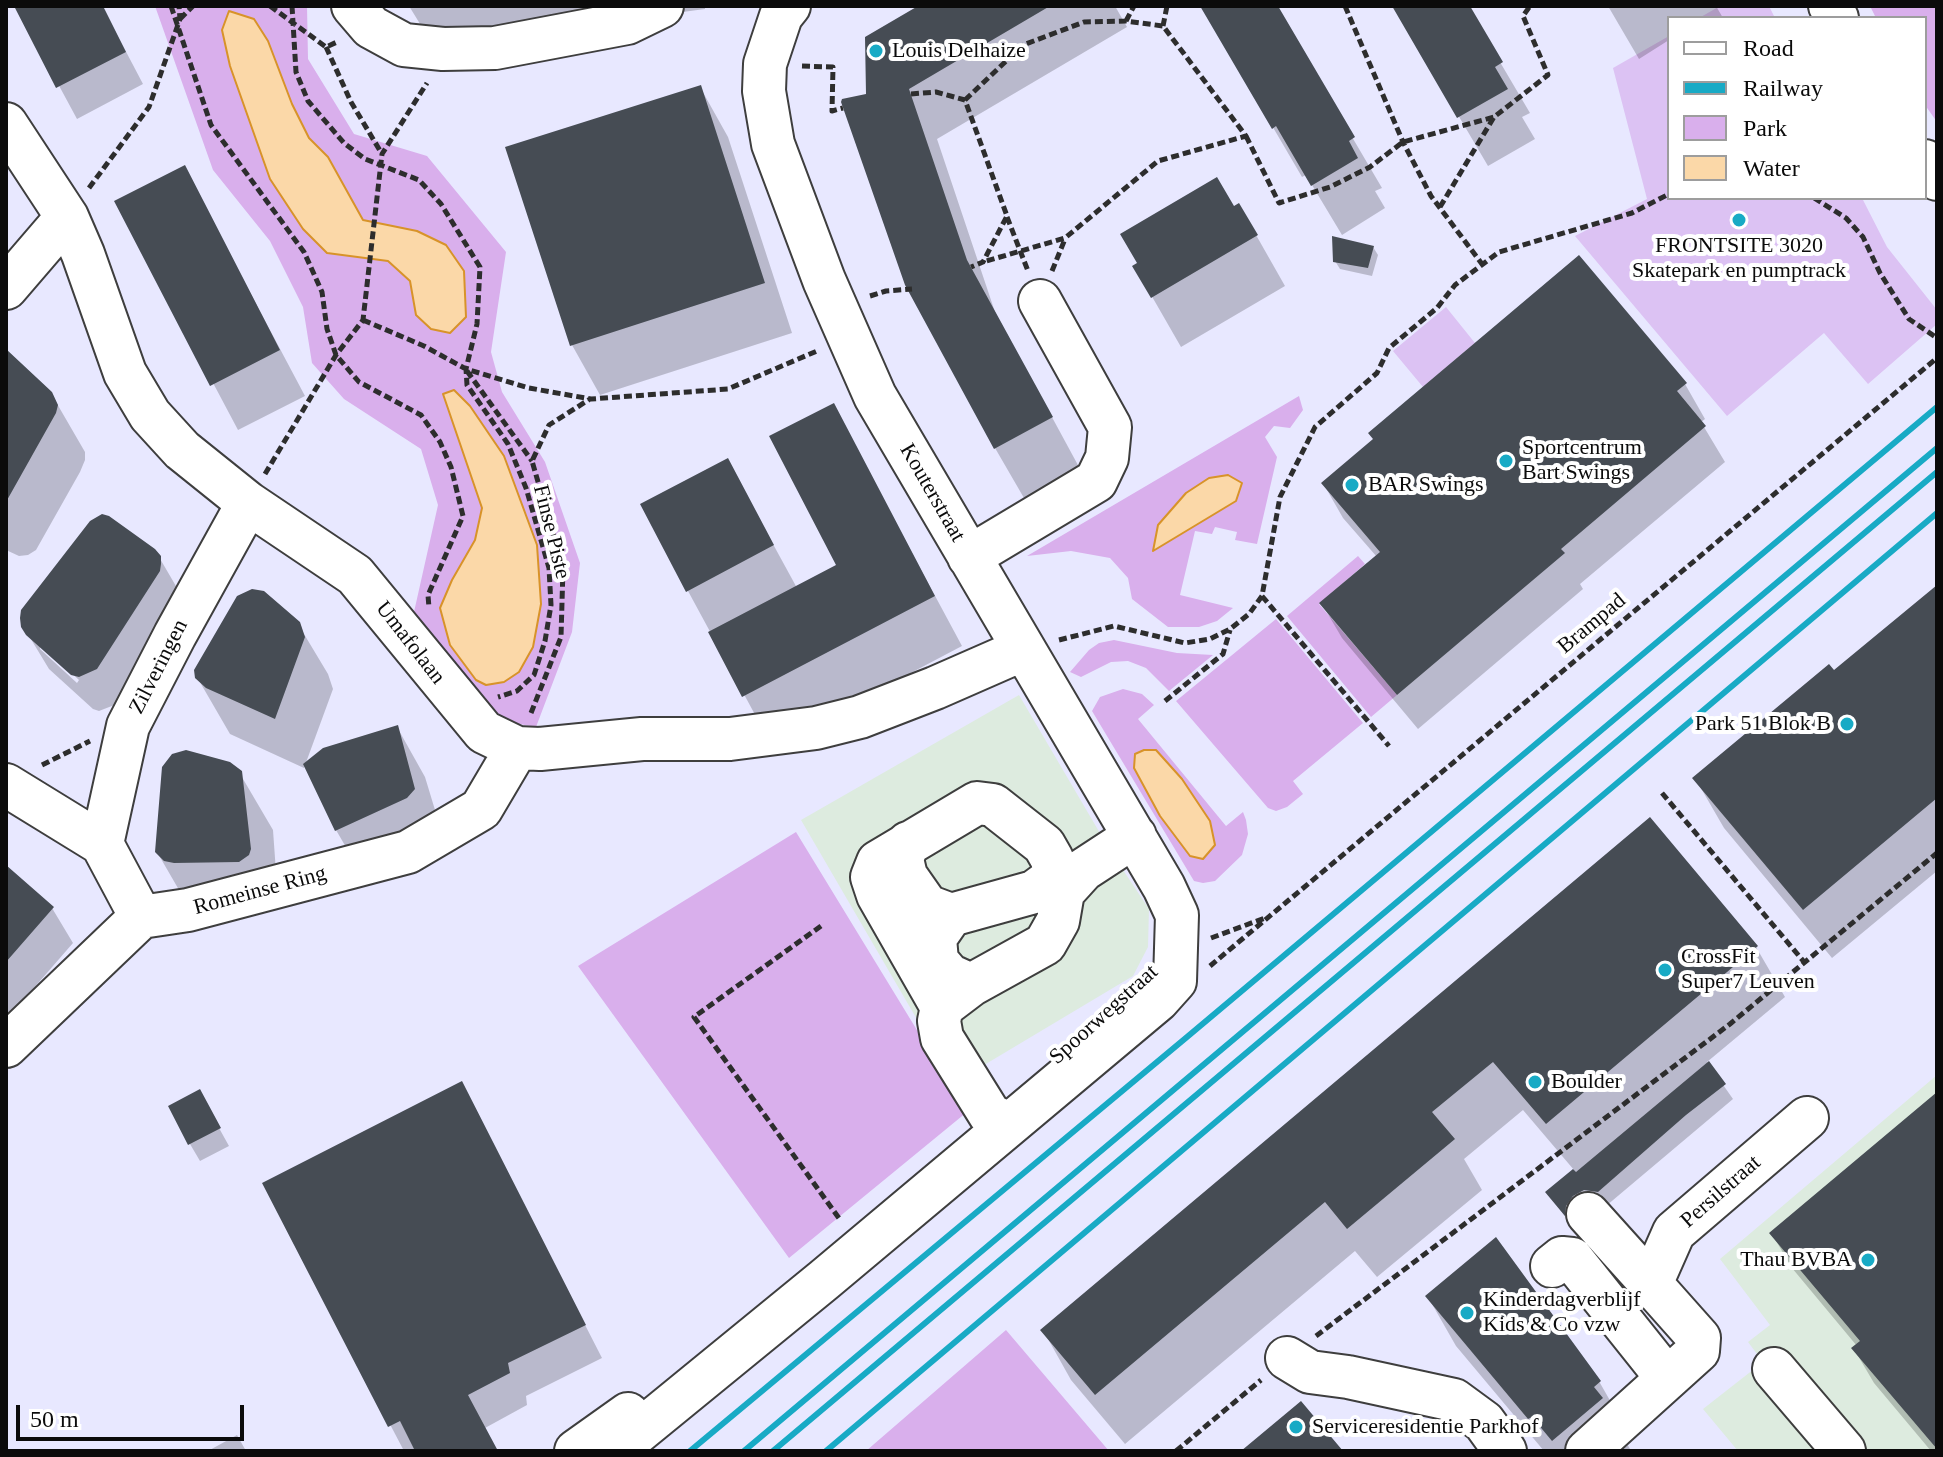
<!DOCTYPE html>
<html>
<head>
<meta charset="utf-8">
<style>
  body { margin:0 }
  #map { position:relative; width:1943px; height:1457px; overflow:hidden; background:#e8e8ff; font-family:Georgia,serif }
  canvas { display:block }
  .frame { position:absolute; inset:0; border:8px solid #0b0b0b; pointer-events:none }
  .legend { position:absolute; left:1667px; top:16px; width:260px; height:184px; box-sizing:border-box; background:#fff; border:2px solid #9d9d9d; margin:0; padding:10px 14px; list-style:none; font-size:24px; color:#0b0b0b }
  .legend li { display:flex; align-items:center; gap:16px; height:40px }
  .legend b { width:40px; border:2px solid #9d9d9d }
  .scale { position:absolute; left:16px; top:1405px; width:228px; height:36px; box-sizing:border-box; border:4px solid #0b0b0b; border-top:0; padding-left:10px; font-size:24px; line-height:28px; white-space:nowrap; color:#0b0b0b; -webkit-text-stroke:6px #fff; paint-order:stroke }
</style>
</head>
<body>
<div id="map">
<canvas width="1943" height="1457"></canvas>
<div class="frame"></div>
<ul class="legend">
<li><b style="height:10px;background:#fff"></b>Road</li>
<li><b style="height:10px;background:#18aac5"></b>Railway</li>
<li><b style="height:22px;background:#d9afec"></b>Park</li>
<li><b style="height:22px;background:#fbd8a8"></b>Water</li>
</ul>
<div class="scale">50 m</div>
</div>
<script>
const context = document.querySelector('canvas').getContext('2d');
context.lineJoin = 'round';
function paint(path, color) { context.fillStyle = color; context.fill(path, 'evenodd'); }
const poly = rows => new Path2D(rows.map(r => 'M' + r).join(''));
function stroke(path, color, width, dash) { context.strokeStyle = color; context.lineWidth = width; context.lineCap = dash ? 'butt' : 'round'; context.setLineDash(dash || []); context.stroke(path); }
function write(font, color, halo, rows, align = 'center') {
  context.font = font + ' Georgia,serif'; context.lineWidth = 8; context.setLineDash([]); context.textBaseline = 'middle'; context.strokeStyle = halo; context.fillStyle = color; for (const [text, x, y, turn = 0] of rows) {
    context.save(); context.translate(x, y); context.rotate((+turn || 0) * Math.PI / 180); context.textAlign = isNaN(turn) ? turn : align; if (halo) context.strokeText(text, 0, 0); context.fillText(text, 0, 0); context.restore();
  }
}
paint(poly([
  [1019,695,1111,852,1149,909,1148,947,1133,976,954,1083,801,820],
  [1937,1075,1937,1451,1738,1451,1703,1409,1763,1362,1748,1342,1770,1325,1720,1259]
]), '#ddebdf');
paint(poly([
  [155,6,307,6,308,59,354,134,427,156,506,252,491,352,502,392,545,462,580,563,572,632,536,727,508,722,490,712,426,641,414,612,438,505,421,449,344,399,312,363,303,307,270,241,213,170],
  [1870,6,1937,6,1937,122,1925,105,1925,18,1876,18],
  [1299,396,1303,410,1290,428,1274,426,1265,437,1277,457,1257,544,1235,540,1237,532,1215,527,1212,534,1195,531,1180,595,1233,608,1217,621,1199,627,1168,627,1132,599,1128,578,1110,558,1071,551,1027,556],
  [1358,556,1365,564,1319,604,1397,695,1371,717,1287,616],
  [1276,619,1363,723,1293,781,1303,794,1287,807,1276,811,1268,808,1176,701],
  [1114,640,1177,653,1213,655,1169,691,1146,668,1128,661,1111,662,1081,677,1070,672,1089,650,1099,643],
  [1123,689,1142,694,1154,705,1138,719,1226,826,1243,812,1246,820,1248,834,1242,855,1215,881,1203,883,1194,881,1092,711,1100,697],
  [796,832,967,1112,789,1258,578,966],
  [1006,1330,1109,1451,866,1451]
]), '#d9afec');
paint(poly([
  [1720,6,1769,6,1775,18,1699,18],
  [1669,36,1669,198,1862,198,1887,247,1937,310,1937,324,1868,384,1824,333,1727,416,1575,236,1647,199,1613,68],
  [1446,307,1475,343,1423,387,1393,351]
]), '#dcc2f3');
const water = poly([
  [229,11,254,19,268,41,292,104,309,138,328,157,363,220,417,231,446,245,464,271,466,317,450,333,431,329,416,315,410,281,388,261,327,253,303,229,270,179,230,66,222,30,229,11],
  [454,390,470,406,504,456,537,545,541,604,533,647,519,672,504,682,486,685,476,680,450,645,440,608,452,580,475,540,482,508,443,394,454,390],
  [1228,475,1242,483,1236,501,1153,551,1158,525,1186,493,1209,478,1228,475],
  [1144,750,1156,750,1182,779,1210,821,1215,845,1203,859,1190,856,1160,816,1134,768,1135,754,1144,750]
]);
paint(water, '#fbd8a8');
stroke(water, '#d89329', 2);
paint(poly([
  [16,6,102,6,143,84,77,119],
  [409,6,705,6,705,9,436,45,425,32],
  [922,6,1115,6,1127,27,937,139,995,312,1079,467,1024,498,995,448,868,96],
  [1202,6,1275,6,1382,188,1375,191,1385,208,1342,235,1306,175,1302,177],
  [1394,6,1467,6,1530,113,1522,117,1535,139,1488,166],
  [1608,6,1716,6,1723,18,1669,18,1669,40,1639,59],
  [700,87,728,137,792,333,600,395,572,345],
  [184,168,305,396,238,430,117,202],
  [1239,205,1285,286,1181,347,1135,267],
  [1373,247,1378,255,1372,276,1340,269,1335,261],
  [6,356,56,402,85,452,85,460,80,472,36,550,28,555,19,556,6,550],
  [1685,384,1705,419,1701,422,1725,462,1580,584,1583,589,1418,729,1342,638,1322,604,1377,557,1343,518,1323,483],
  [833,406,962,646,772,746,688,591,727,460,797,588,839,566],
  [159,557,180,593,117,704,99,711,93,709,49,669,23,626],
  [40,644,79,680,77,683,40,649],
  [1937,588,1937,871,1832,958,1724,828,1695,778,1834,673],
  [298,624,328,674,333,689,304,768,230,734,201,684,196,670],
  [397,727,425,777,442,833,365,880,336,830],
  [236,767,273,830,278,900,277,905,268,911,204,912,186,902,157,852],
  [1649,820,1756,947,1785,997,1707,1062,1733,1099,1606,1206,1572,1226,1548,1193,1574,1170,1523,1110,1464,1159,1482,1190,1377,1277,1355,1251,1125,1444,1071,1380,1043,1330],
  [6,874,52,908,73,943,6,1020],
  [461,1083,602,1358,526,1396,527,1405,485,1428,497,1451,404,1451,264,1184],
  [199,1092,229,1146,200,1161,190,1144],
  [1937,1095,1937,1451,1931,1451,1874,1383,1854,1349,1857,1346,1792,1268,1772,1234],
  [1496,1240,1600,1383,1628,1432,1623,1437,1630,1449,1627,1451,1544,1451,1456,1346,1428,1297],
  [237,1435,246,1451,208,1451]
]), '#0003');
paint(poly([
  [14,6,103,6,126,52,56,88],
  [918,6,1050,6,909,89,967,260,1053,417,994,449,905,285,841,102,842,99,866,94,865,37],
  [1200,6,1278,6,1355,137,1349,141,1358,158,1311,186,1276,126,1272,129],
  [1392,6,1470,6,1503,62,1495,67,1508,89,1457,118],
  [701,85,765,283,570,346,505,147],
  [185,165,280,350,210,386,114,201],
  [1217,177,1234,206,1239,203,1258,235,1151,298,1132,266,1137,263,1120,234],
  [1332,236,1374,246,1368,268,1333,262],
  [1579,255,1687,383,1677,391,1706,426,1561,549,1565,553,1397,695,1319,603,1380,552,1321,483,1373,439,1368,433],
  [6,349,52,392,58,405,56,413,6,502],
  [834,403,935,596,742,697,708,632,836,565,769,436],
  [728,458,774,545,686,592,640,504],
  [102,514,109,516,155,549,161,556,161,564,160,571,97,669,79,677,71,675,26,635,21,627,20,618,21,610,90,521],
  [1937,585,1937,798,1803,910,1692,778,1829,664,1834,670],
  [252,589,264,591,300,622,305,637,275,719,206,688,195,678,194,670,237,596],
  [398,725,415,789,407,798,335,831,303,764,323,748],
  [186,750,230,762,242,771,251,849,249,855,239,862,174,863,164,861,155,852,162,767,172,754],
  [1650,817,1758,946,1546,1124,1493,1062,1432,1112,1455,1139,1347,1229,1325,1202,1095,1395,1040,1330],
  [6,865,54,907,6,962],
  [1709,1061,1726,1084,1686,1115,1598,1192,1584,1190,1573,1196,1566,1206,1565,1216,1545,1192,1573,1169,1576,1172],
  [462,1081,586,1325,508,1363,510,1373,468,1395,498,1451,415,1451,400,1421,388,1427,262,1183],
  [200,1089,221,1128,188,1145,168,1106],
  [1937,1092,1937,1449,1851,1348,1860,1341,1769,1233],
  [1496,1237,1601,1381,1594,1387,1603,1398,1552,1441,1532,1417,1528,1419,1425,1296],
  [1301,1401,1343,1451,1241,1451]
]), '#464c54');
const minor = poly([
  [353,6,371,27,404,45,443,49,495,48,627,23,662,6],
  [1830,6,1837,18],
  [6,124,67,217,83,254,125,373,150,415,182,450,248,503,355,575,484,732,517,748,540,749,642,739,730,739,816,728,860,717,935,688,1024,649],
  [1925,161,1937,179],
  [6,288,67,217],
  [969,557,1096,481,1107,458,1110,427,1040,301],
  [6,785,102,844,141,917],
  [908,843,902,859,906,876,927,906,951,915],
  [102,844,128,726,175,635,248,503],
  [942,1007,878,895,872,877,878,862,977,803,993,805,1044,845,1052,859,1054,871,1049,881,1034,892,951,915,935,938,937,961,949,975,971,985],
  [6,1046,141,917,188,910,408,852,481,809,517,748],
  [1009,1124,990,1115,942,1038,939,1021,942,1007,971,985,1045,944,1058,921,1063,892,1083,870,1135,836],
  [1588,1214,1651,1284],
  [1552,1266,1562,1258,1572,1259,1667,1378],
  [1287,1358,1310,1372,1348,1377,1454,1400,1484,1422,1505,1451],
  [1774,1369,1844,1451],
  [576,1451,628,1414],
  [611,1451,638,1432,824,1280,1158,1000,1175,981,1177,915,1164,887,875,396,824,280,773,144,764,91,765,64,781,16,789,6],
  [1587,1451,1698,1351,1699,1338,1651,1284,1674,1232,1807,1118]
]);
stroke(minor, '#3e3e3e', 46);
stroke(poly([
  [171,6,211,125,304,252,322,292,327,329,336,355,359,382,421,415,440,442,451,467,463,516,428,595,429,608],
  [270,6,326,47,337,42],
  [292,6,296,72,308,101,344,143,365,159,419,180,441,204,480,267,477,324,466,369,467,385,508,444,526,488,549,568,551,605,545,641,534,675,517,691,498,697],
  [1345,6,1403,142,1431,196,1482,264],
  [180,19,193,6],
  [1126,21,1134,6],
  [1163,26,1167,6],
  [326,47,351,102,382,154],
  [802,66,833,67,832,111,843,108],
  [911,94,936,92,965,100,1007,216,983,262,971,267],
  [965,100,1023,45,1084,22,1126,21,1163,26,1246,136,1158,161,1065,238,983,262],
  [1246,136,1279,203,1330,187,1370,167,1403,142,1494,117],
  [89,188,149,107,180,19,179,6],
  [1814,198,1846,218,1863,237,1880,273,1909,319,1937,338],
  [1440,207,1494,117,1548,75,1523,16,1530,6],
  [1007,217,1028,271],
  [1052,271,1065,239],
  [870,296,886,291,912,289],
  [363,320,424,346,466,369,529,388,591,399,728,389,817,351],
  [467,371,532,461],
  [265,474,336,355,363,320,382,154,427,83],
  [1262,596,1389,746],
  [1059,640,1114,626,1185,643,1210,639,1230,629,1249,614,1262,596,1280,497,1315,427,1377,373,1389,348,1437,308,1455,285,1499,252,1632,213,1669,194],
  [1165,701,1223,654,1230,630],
  [531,713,561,637,563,568,532,461,549,425,590,399],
  [42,765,90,741],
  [1662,793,1805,963],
  [821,926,694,1017,841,1221],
  [1211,938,1265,918],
  [1210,966,1937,358],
  [1316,1336,1730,1024,1937,853],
  [1176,1451,1261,1380]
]), '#2d2d2d', 5, [8, 4]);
stroke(minor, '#fff', 42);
stroke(poly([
  [690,1451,1187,1037,1937,407],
  [744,1451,1937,448],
  [773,1451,1937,472],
  [826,1451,1937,513]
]), '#18aac5', 6);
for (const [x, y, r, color] of [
  [876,51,8,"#18aac5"],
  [1739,220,8,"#18aac5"],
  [1506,461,8,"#18aac5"],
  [1352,485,8,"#18aac5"],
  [1847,724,8,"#18aac5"],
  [1665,970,8,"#18aac5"],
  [1535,1082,8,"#18aac5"],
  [1868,1260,8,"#18aac5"],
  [1467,1313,8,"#18aac5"],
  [1296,1427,8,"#18aac5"]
]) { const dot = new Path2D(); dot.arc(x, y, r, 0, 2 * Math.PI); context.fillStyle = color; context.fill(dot); stroke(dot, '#fff', 3); }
write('22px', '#0b0b0b', '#fff', [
  ["Louis Delhaize",892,51],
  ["FRONTSITE 3020",1739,246,"center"],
  ["Skatepark en pumptrack",1739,271,"center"],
  ["Sportcentrum",1522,448],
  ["Bart Swings",1522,473],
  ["BAR Swings",1368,485],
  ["Park 51 Blok B",1831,724,"right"],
  ["CrossFit",1681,957],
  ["Super7 Leuven",1681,982],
  ["Boulder",1551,1082],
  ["Thau BVBA",1852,1260,"right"],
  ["Kinderdagverblijf",1483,1300],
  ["Kids & Co vzw",1483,1325],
  ["Serviceresidentie Parkhof",1312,1427]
], 'left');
write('22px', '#0b0b0b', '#fff', [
  ["Kouterstraat",932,493,60],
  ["Finse Piste",551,532,76],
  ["Brampad",1592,624,-40],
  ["Umafolaan",410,643,52],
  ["Zilveringen",159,667,-63],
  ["Romeinse Ring",260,891,-15],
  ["Spoorwegstraat",1104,1015,-42],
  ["Persilstraat",1721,1192,-41]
]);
</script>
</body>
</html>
